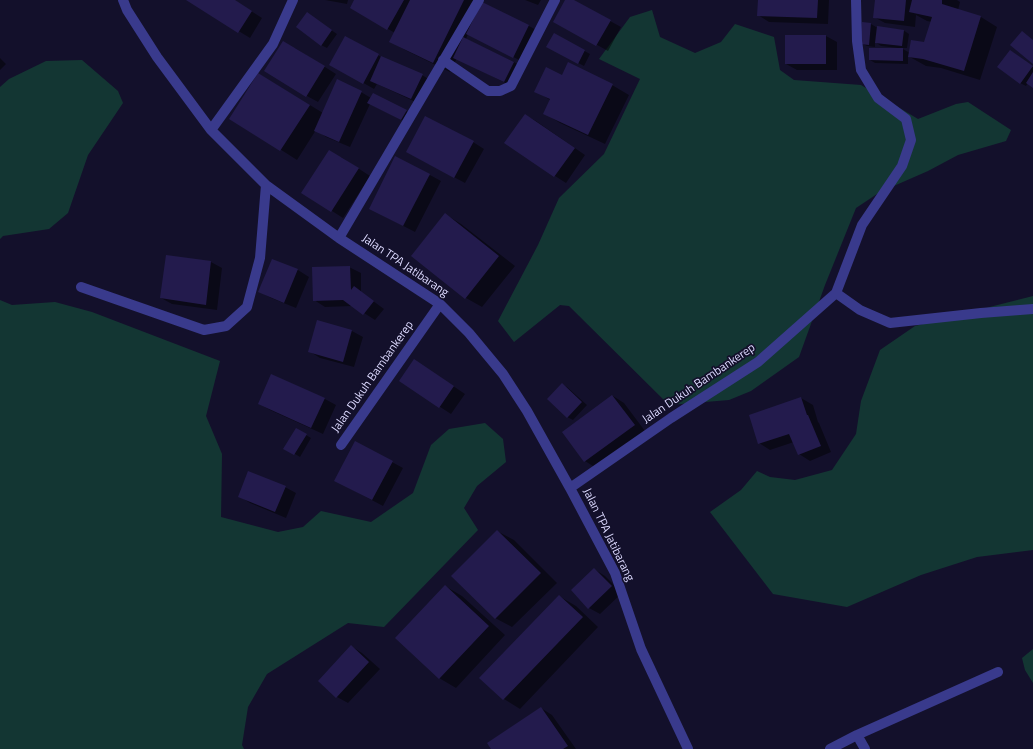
<!DOCTYPE html>
<html>
<head>
<meta charset="utf-8">
<style>
  body { margin:0 }
  canvas { display:block; background:#13102b }
</style>
</head>
<body>
<canvas width="1033" height="749"></canvas>
<script>
const context = document.querySelector('canvas').getContext('2d');
context.lineJoin = 'round';
function paint(path, color) { context.fillStyle = color; context.fill(path, 'evenodd'); }
const poly = rows => new Path2D(rows.map(r => 'M' + r).join(''));
function stroke(path, color, width, dash) { context.strokeStyle = color; context.lineWidth = width; context.lineCap = dash ? 'butt' : 'round'; context.setLineDash(dash || []); context.stroke(path); }
function write(font, color, halo, rows, align = 'center') {
  context.font = font + ' "Titillium Web",sans-serif'; context.lineWidth = 3.5; context.setLineDash([]); context.textBaseline = 'middle'; context.strokeStyle = halo; context.fillStyle = color; for (const [text, x, y, turn = 0] of rows) {
    context.save(); context.translate(x, y); context.rotate((+turn || 0) * Math.PI / 180); context.textAlign = isNaN(turn) ? turn : align; if (halo) context.strokeText(text, 0, 0); context.fillText(text, 0, 0); context.restore();
  }
}
paint(poly([
  [652,10,660,37,695,53,721,42,735,24,774,37,780,70,794,80,861,85,918,119,956,104,968,102,1011,130,1006,141,958,155,928,171,880,192,856,208,825,285,799,357,751,391,729,400,669,405,569,306,560,305,514,342,498,321,538,245,559,198,604,154,640,79,599,59,630,17],
  [82,60,118,91,123,103,88,155,68,213,49,229,3,236,0,239,0,87,9,79,46,61],
  [1033,296,1033,550,977,557,921,575,847,607,773,594,710,512,741,490,757,471,770,477,795,480,832,470,856,434,861,401,880,350,915,326],
  [0,300,12,305,55,302,92,312,220,361,206,416,222,454,221,517,278,532,303,527,321,511,371,522,413,493,431,445,449,429,485,423,503,439,506,462,477,486,464,508,478,530,384,627,348,623,267,674,248,707,242,745,244,749,0,749],
  [1033,649,1033,683,1025,670,1022,658]
]), '#133633');
paint(poly([
  [188,0,234,0,262,18,250,38],
  [325,0,348,0,347,4],
  [355,0,484,0,483,4,529,26,540,32,525,63,468,34,466,39,514,62,525,69,515,88,457,58,450,72,407,51,391,42,395,33,351,8],
  [525,0,541,0,538,5],
  [566,0,572,0,621,27,608,51,554,21],
  [759,0,829,0,828,24,769,22,758,15],
  [876,0,957,0,960,2,958,10,981,17,997,27,980,80,941,68,926,66,908,56,908,64,875,63,870,60,898,49,898,48,881,46,875,42,875,47,867,46,861,43,863,23,871,24,876,27,903,30,909,34,907,48,901,48,910,53,925,44,932,22,927,21,916,15,915,27,885,23,874,17],
  [312,17,337,34,327,48,321,45],
  [554,34,590,54,584,66,547,47],
  [786,36,826,36,837,42,837,70,797,70,786,64],
  [346,37,383,58,422,75,433,82,422,105,377,84,374,89,330,64],
  [295,48,336,74,318,102,307,96],
  [1011,51,1033,67,1033,87,1028,83,1026,86,1020,83],
  [0,58,6,64,0,70],
  [259,74,323,113,361,92,371,98,406,111,411,114,407,123,370,104,350,147,326,137,316,130,297,160,231,118],
  [562,76,612,85,629,95,605,144,560,123,544,113,550,100,536,91],
  [525,115,536,121,585,155,566,183,555,176,506,143],
  [473,142,484,149,465,183,418,158],
  [341,157,370,176,343,218,332,211],
  [430,175,441,181,415,232,382,215],
  [445,214,461,224,515,266,482,307,466,298,412,255],
  [167,256,211,262,222,268,217,310,172,304,161,298],
  [272,260,298,270,309,277,296,308,271,298,260,292],
  [349,267,361,273,361,292,384,309,375,320,353,306,325,307,314,300],
  [318,321,352,331,363,337,354,367,320,358,309,351],
  [425,367,465,394,451,414,400,381],
  [272,375,325,399,336,405,323,434,270,410,259,404],
  [562,384,567,387,587,405,573,420,567,417],
  [613,396,624,403,645,431,596,468,585,461],
  [801,398,813,405,818,422,819,423,831,452,810,461,799,454,794,442,770,450,759,443],
  [296,429,311,438,300,457,285,448],
  [392,462,403,468,383,506,347,487],
  [285,487,296,493,286,518,250,503,239,496],
  [497,531,514,540,557,583,512,627,495,618],
  [594,569,605,576,622,593,600,614,589,608],
  [445,586,462,596,505,635,456,688,439,678],
  [559,596,576,606,598,627,520,709,504,699,480,678],
  [351,646,362,653,380,669,348,703,337,697],
  [541,708,552,715,576,749,492,749]
]), '#0007');
paint(poly([
  [186,0,235,0,252,11,238,33],
  [354,0,404,0,387,30,350,8],
  [410,0,464,0,433,63,389,42],
  [565,0,574,0,611,20,596,46,553,22],
  [758,0,818,0,817,18,757,16],
  [875,0,906,0,904,21,873,18],
  [912,0,942,0,942,4,981,16,964,71,923,59,908,57,911,40,924,42,932,17,909,12],
  [482,2,529,25,513,58,466,34],
  [307,12,332,30,321,46,296,27],
  [862,22,871,23,869,45,860,44],
  [877,26,904,30,902,46,875,43],
  [1022,31,1033,40,1033,64,1010,45],
  [554,33,585,50,578,64,546,47],
  [785,35,826,35,826,64,785,64],
  [345,36,379,54,363,84,329,65],
  [463,37,514,62,504,82,453,58],
  [283,41,325,66,306,97,264,71],
  [869,48,903,48,903,61,869,60],
  [1010,50,1033,66,1020,84,997,67],
  [381,56,423,74,411,99,370,81],
  [568,62,613,84,588,135,543,114,550,99,534,92,546,67,562,75],
  [1033,72,1033,88,1026,83],
  [258,73,310,105,280,151,229,119],
  [337,79,362,91,339,142,314,131],
  [373,93,407,110,401,120,367,103],
  [525,114,575,148,554,177,504,143],
  [425,116,474,141,454,178,406,152],
  [329,150,359,168,331,212,301,193],
  [395,156,430,174,403,226,369,209],
  [445,213,499,256,465,299,411,256],
  [166,255,211,261,206,305,160,298],
  [272,259,298,269,284,303,258,292],
  [350,266,351,290,354,286,374,301,363,315,343,300,313,301,312,267],
  [317,320,352,330,343,362,308,352],
  [414,359,454,386,439,408,399,381],
  [271,374,325,398,311,428,258,404],
  [562,383,582,402,567,418,547,399],
  [612,395,635,425,584,462,562,432],
  [801,397,807,415,808,415,821,446,798,455,789,434,758,444,749,415],
  [296,428,307,434,294,455,283,449],
  [355,441,393,461,372,500,334,481],
  [248,471,286,486,275,512,238,497],
  [497,530,541,573,495,619,451,576],
  [594,568,612,586,588,609,571,590],
  [445,585,489,626,439,679,395,638],
  [559,595,583,617,503,700,479,678],
  [351,645,369,662,336,698,318,681],
  [541,707,568,746,563,749,491,749,487,743]
]), '#231b4d');
stroke(poly([
  [123,0,127,10,157,57,211,130,266,185,339,238,440,304,469,333,503,374,527,411,570,488,615,573,641,649,688,749],
  [443,60,488,91,500,91,511,86,555,0],
  [211,130,273,44,293,0],
  [339,238,479,0],
  [81,287,204,330,226,326,247,307,260,258,266,185],
  [836,293,860,310,890,323,981,313,1033,309],
  [341,445,440,304],
  [570,488,671,418,758,362,836,293,862,225,902,166,911,140,906,119,878,98,861,70,857,41,856,0],
  [857,735,865,749],
  [830,749,857,735,998,672]
]), '#393a8c', 10);
write('12px', '#dddaff', '#13102b', [
  ["Jalan TPA Jatibarang",405,266,34],
  ["Jalan Dukuh Bambankerep",373,377,-55],
  ["Jalan Dukuh Bambankerep",699,384,-34],
  ["Jalan TPA Jatibarang",608,535,64]
]);
</script>
</body>
</html>
